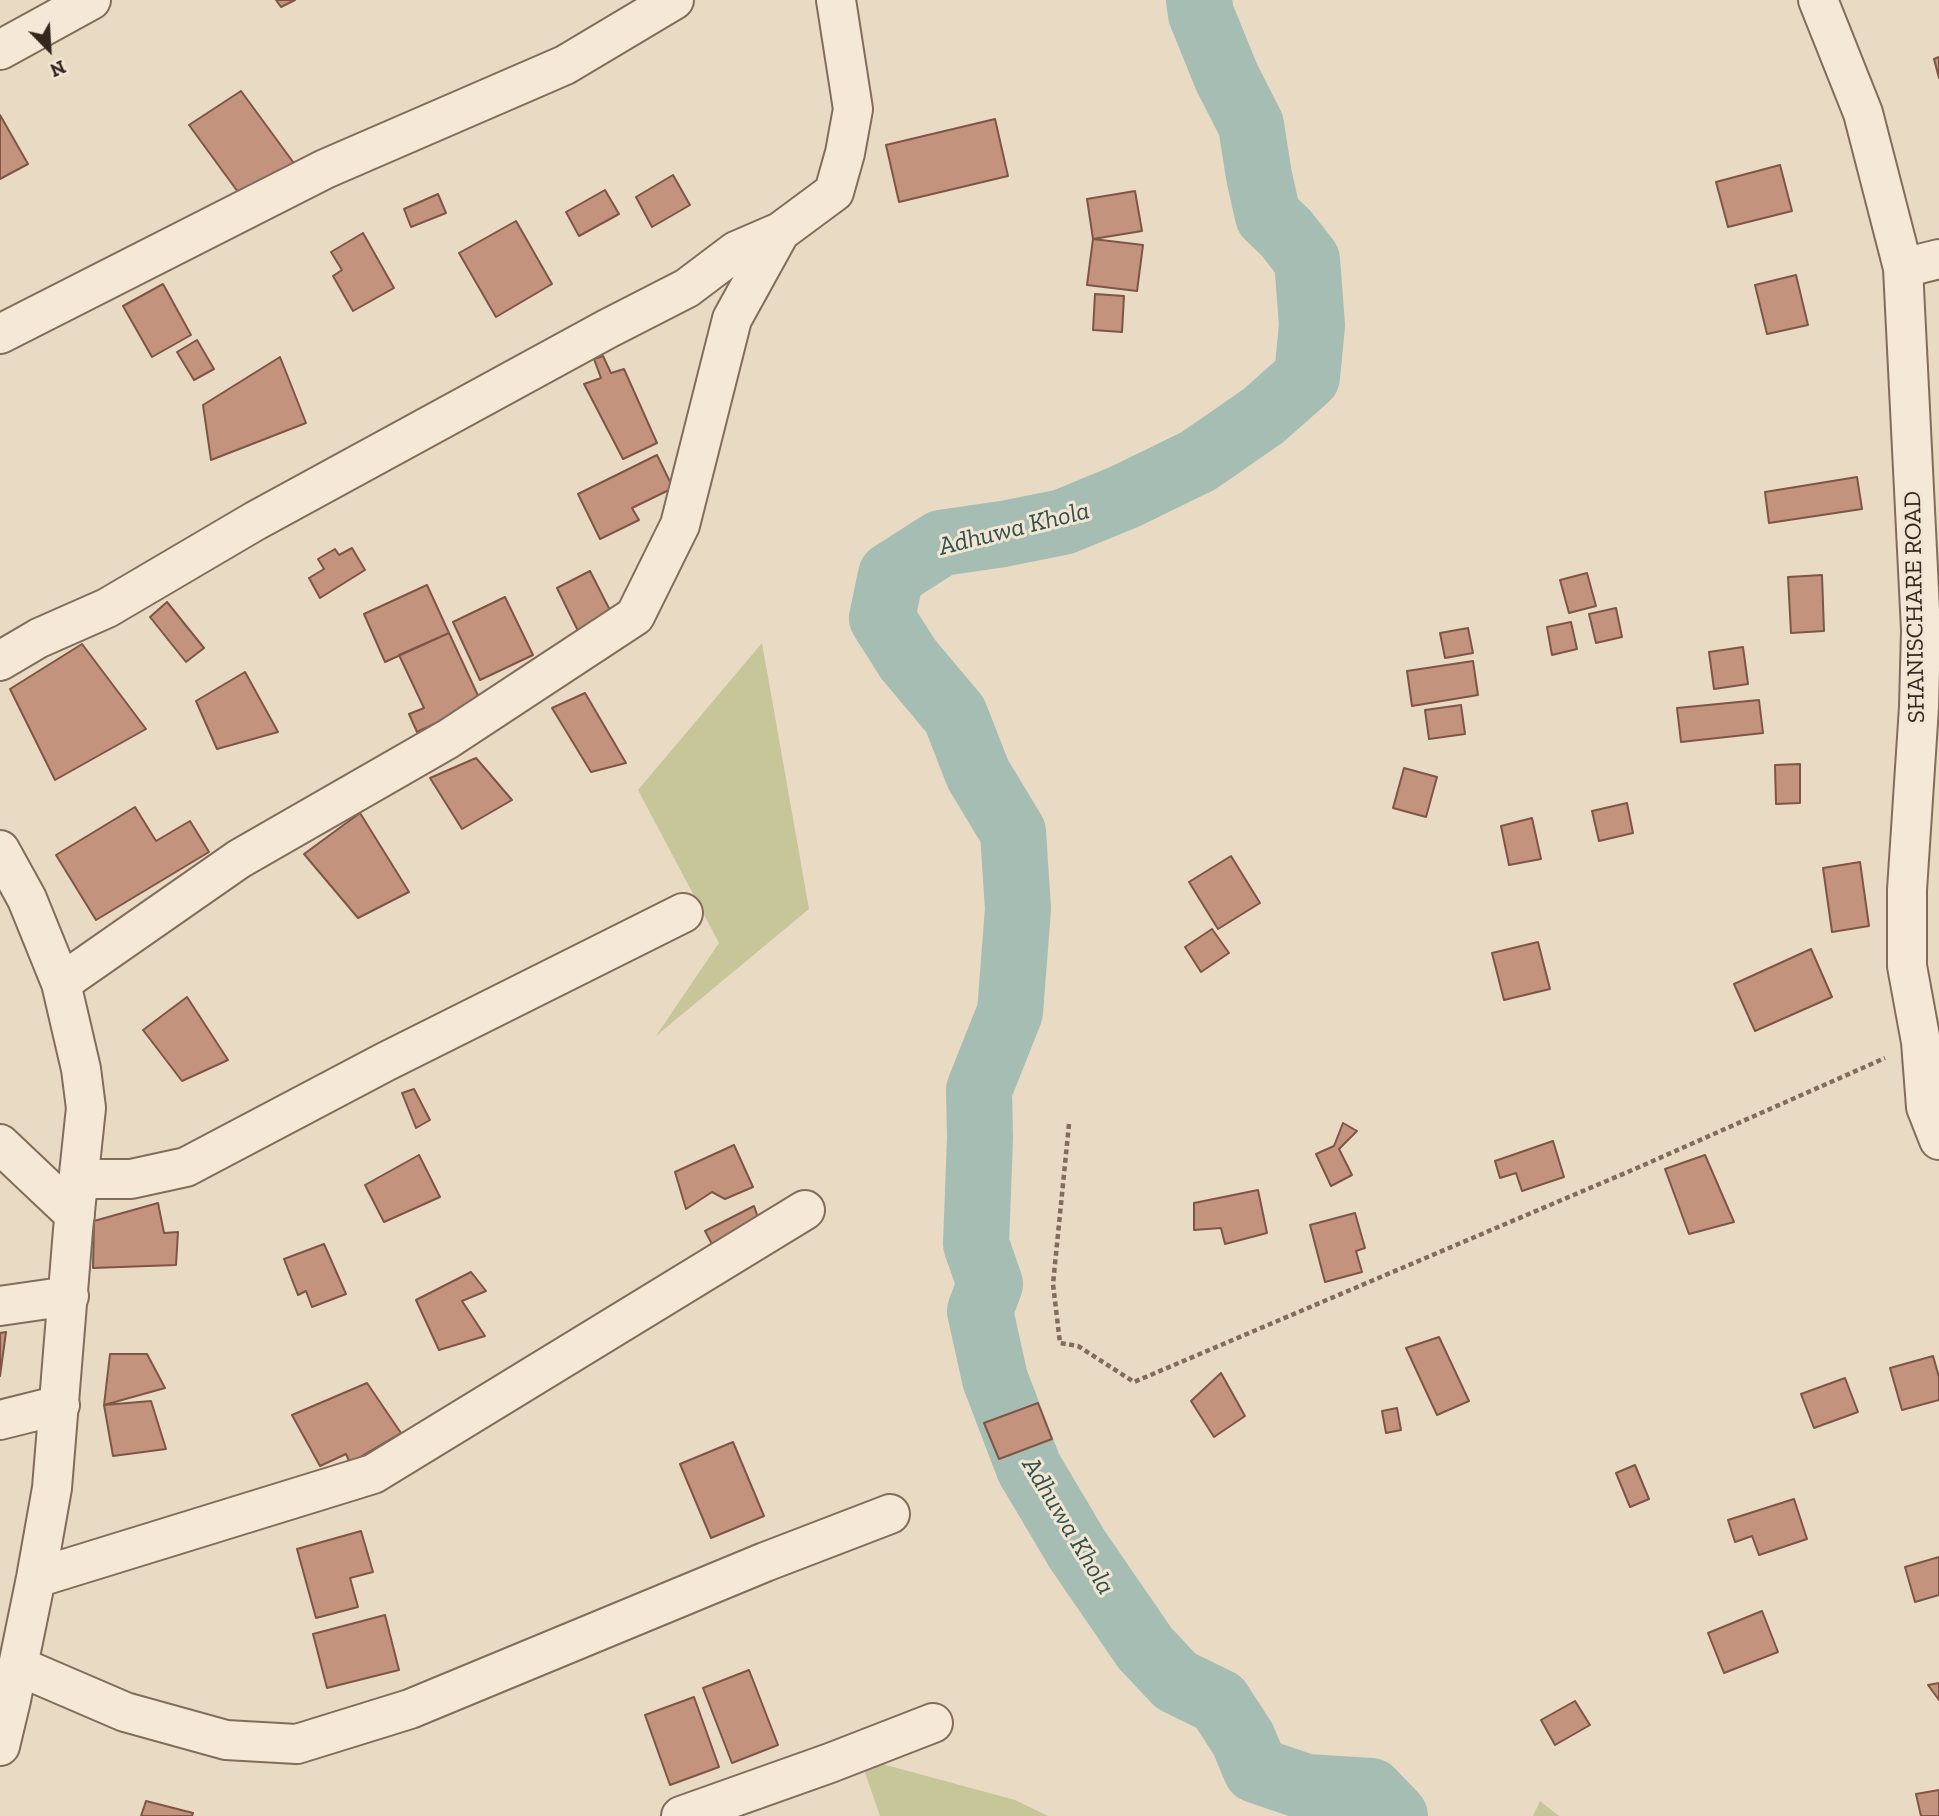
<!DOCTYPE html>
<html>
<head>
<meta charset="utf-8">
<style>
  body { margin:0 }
  #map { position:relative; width:1939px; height:1816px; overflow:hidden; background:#e9dac4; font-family:"Zilla Slab",serif }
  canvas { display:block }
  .north { position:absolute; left:14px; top:14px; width:70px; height:70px; -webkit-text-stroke:5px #f2e5d3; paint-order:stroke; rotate:156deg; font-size:19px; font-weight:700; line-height:28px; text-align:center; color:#34271f }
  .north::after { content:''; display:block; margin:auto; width:24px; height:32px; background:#34271f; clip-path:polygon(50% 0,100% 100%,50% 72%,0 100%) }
</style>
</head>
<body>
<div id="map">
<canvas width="1939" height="1816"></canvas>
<div class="north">N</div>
</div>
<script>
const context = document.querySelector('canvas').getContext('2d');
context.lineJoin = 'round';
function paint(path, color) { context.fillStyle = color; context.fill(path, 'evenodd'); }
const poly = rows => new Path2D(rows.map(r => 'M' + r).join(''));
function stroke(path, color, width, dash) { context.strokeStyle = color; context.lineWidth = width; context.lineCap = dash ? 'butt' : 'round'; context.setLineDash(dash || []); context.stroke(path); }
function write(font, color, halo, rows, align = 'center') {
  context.font = font + ' "Zilla Slab",serif'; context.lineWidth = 6; context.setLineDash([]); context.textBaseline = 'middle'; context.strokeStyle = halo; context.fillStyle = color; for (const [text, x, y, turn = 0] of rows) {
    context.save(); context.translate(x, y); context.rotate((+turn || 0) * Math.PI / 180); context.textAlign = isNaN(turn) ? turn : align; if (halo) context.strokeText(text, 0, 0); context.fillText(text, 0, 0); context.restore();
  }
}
paint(poly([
  [762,643,809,909,656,1036,719,943,638,790],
  [860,1758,1015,1800,1048,1816,880,1816],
  [1540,1801,1559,1816,1533,1816]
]), '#c6c699');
stroke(poly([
  [1199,0,1201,14,1227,78,1251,125,1259,176,1268,216,1286,233,1307,260,1312,325,1307,377,1263,416,1198,461,1124,497,1063,522,1003,534,941,543,891,575,882,618,908,659,955,715,978,774,1013,832,1018,909,1010,1012,979,1090,980,1138,976,1244,990,1284,980,1311,995,1379,1029,1468,1077,1549,1145,1648,1176,1681,1219,1702,1243,1739,1256,1770,1306,1787,1371,1791,1395,1816]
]), '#a5bdb3', 66);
const building = poly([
  [276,0,295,0,281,7,276,0],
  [1939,57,1939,78,1934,59,1939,57],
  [241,91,296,166,249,207,189,125,241,91],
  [0,115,28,164,0,179,0,115],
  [995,119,1008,176,899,202,886,145,995,119],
  [1780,165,1792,211,1728,227,1716,182,1780,165],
  [673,175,690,205,652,227,636,197,673,175],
  [605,190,619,214,579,236,566,212,605,190],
  [1135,191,1142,231,1093,239,1087,199,1135,191],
  [438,194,446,213,411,227,404,209,438,194],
  [516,221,552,284,496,317,459,253,516,221],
  [363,233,394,288,353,311,333,276,342,270,331,252,363,233],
  [1093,239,1143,245,1137,291,1087,285,1093,239],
  [1796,275,1808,325,1767,334,1755,285,1796,275],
  [163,284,191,335,152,357,123,306,163,284],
  [1095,294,1124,296,1122,332,1093,330,1095,294],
  [197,340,214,369,194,380,177,352,197,340],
  [603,356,611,373,624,369,657,443,623,459,584,384,601,378,594,359,603,356],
  [280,357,306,423,211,460,203,405,280,357],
  [657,455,673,488,632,508,639,520,600,539,578,494,657,455],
  [1857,477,1862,509,1769,523,1765,492,1857,477],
  [352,548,365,570,320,598,309,578,324,569,318,559,335,549,339,555,352,548],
  [590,571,614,618,580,635,557,588,590,571],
  [1587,573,1596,606,1569,613,1560,580,1587,573],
  [1822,575,1824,631,1791,633,1788,577,1822,575],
  [427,585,449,633,385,662,364,614,427,585],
  [505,597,533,655,480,680,453,622,505,597],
  [167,602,204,648,186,662,150,617,167,602],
  [1616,608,1622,637,1596,643,1589,614,1616,608],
  [1571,622,1577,649,1552,655,1547,627,1571,622],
  [1468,628,1473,653,1445,658,1440,633,1468,628],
  [449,633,481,702,417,732,409,714,424,708,399,655,449,633],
  [82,644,146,729,55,780,10,689,82,644],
  [1743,647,1748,684,1714,689,1709,652,1743,647],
  [1473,661,1478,695,1412,706,1407,671,1473,661],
  [245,672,278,732,217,749,196,701,245,672],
  [585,693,626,763,591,772,552,708,585,693],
  [1759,700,1763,733,1681,742,1677,708,1759,700],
  [1461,705,1465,734,1429,739,1425,710,1461,705],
  [476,758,512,800,462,829,430,778,476,758],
  [1800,764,1800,803,1776,804,1775,765,1800,764],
  [1404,768,1437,777,1426,817,1393,808,1404,768],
  [1627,803,1633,833,1599,841,1592,811,1627,803],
  [135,807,156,841,190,821,209,852,96,920,56,855,135,807],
  [360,813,409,892,358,918,304,854,360,813],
  [1532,818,1541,859,1509,865,1501,826,1532,818],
  [1231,856,1260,903,1218,929,1189,882,1231,856],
  [1860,862,1869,926,1832,932,1823,868,1860,862],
  [1212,929,1229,953,1201,972,1185,947,1212,929],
  [1538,942,1550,989,1504,1000,1492,953,1538,942],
  [1811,949,1832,997,1755,1031,1734,984,1811,949],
  [187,997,228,1060,182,1081,143,1030,187,997],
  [414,1089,430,1120,416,1128,402,1093,414,1089],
  [1343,1123,1357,1131,1339,1149,1352,1175,1331,1186,1316,1154,1334,1146,1343,1123],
  [1553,1141,1564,1177,1522,1191,1516,1173,1500,1178,1495,1161,1553,1141],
  [734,1145,753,1187,725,1199,712,1192,686,1209,675,1172,734,1145],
  [419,1155,440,1197,384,1222,365,1185,419,1155],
  [1705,1155,1734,1222,1689,1234,1665,1169,1705,1155],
  [1258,1190,1267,1233,1225,1244,1221,1228,1194,1230,1194,1203,1258,1190],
  [158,1203,164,1233,178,1232,176,1265,93,1268,94,1221,158,1203],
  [754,1206,764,1235,721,1261,705,1231,754,1206],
  [1355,1213,1365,1248,1356,1251,1362,1272,1325,1282,1310,1225,1355,1213],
  [324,1244,346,1294,312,1307,306,1291,298,1295,284,1259,324,1244],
  [471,1272,486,1291,462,1301,485,1336,439,1350,416,1300,471,1272],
  [6,1332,0,1376,0,1333,6,1332],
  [1439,1337,1469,1401,1437,1415,1406,1348,1439,1337],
  [110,1354,147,1354,165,1388,104,1405,110,1354],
  [1933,1356,1939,1377,1939,1400,1902,1410,1890,1368,1933,1356],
  [1221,1373,1245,1416,1214,1437,1191,1401,1221,1373],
  [1845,1378,1858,1412,1814,1428,1801,1394,1845,1378],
  [367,1383,401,1433,350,1463,346,1454,320,1466,292,1415,367,1383],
  [151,1401,166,1449,113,1456,104,1405,151,1401],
  [1038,1403,1052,1439,999,1459,984,1423,1038,1403],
  [1397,1408,1401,1430,1386,1433,1382,1411,1397,1408],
  [733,1442,764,1516,711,1538,680,1464,733,1442],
  [1635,1465,1649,1499,1630,1507,1616,1473,1635,1465],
  [1794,1499,1807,1539,1759,1555,1752,1536,1735,1542,1728,1520,1794,1499],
  [361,1531,373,1572,350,1578,358,1607,316,1618,297,1549,361,1531],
  [1939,1557,1939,1595,1915,1602,1905,1567,1939,1557],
  [1762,1611,1778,1652,1724,1673,1708,1633,1762,1611],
  [385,1615,399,1670,327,1688,313,1634,385,1615],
  [749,1670,778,1745,732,1763,703,1688,749,1670],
  [1939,1683,1939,1700,1928,1685,1939,1683],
  [694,1697,719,1767,670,1785,645,1715,694,1697],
  [1575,1701,1590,1725,1555,1745,1541,1720,1575,1701],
  [1939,1790,1939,1816,1921,1816,1916,1794,1939,1790],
  [146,1801,193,1813,192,1816,141,1816,146,1801]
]);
paint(building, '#c4937e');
stroke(building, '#7f5545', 2);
const minor = poly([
  [1818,0,1863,113,1903,268,1921,630,1919,707,1907,890,1907,966,1921,1042,1926,1107,1939,1140],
  [0,50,91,0],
  [1903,268,1939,259],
  [0,334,325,169,565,65,674,0],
  [0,661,39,638,107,608,255,521,607,329,687,288,736,251,780,232,834,192,845,153,853,109,836,0],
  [0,850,27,899,61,983,81,1069,86,1108,73,1230,52,1488,36,1578,11,1700,0,1746],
  [61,983,239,859,448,739,635,616,680,525,732,319,780,232],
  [0,1144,75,1215],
  [80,1179,131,1179,186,1167,385,1062,683,913],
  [0,1306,69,1296],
  [0,1420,60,1405],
  [36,1578,373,1474,805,1210],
  [18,1666,125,1712,226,1740,297,1744,410,1709,765,1562,890,1514],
  [681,1816,830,1763,933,1723]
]);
stroke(minor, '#826c5c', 42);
stroke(poly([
  [1069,1124,1053,1284,1060,1343,1078,1346,1134,1382,1637,1168,1885,1058]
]), '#826c5c', 4.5, [5, 3.5]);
stroke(minor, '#f5e8d6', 38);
write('24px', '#34271f', '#f2e5d3', [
  ["SHANISCHARE ROAD",1915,607,-91]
]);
write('italic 26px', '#30524c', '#f2e5d3', [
  ["Adhuwa Khola",1014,529,-14],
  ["Adhuwa Khola",1068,1526,59]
]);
</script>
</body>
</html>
